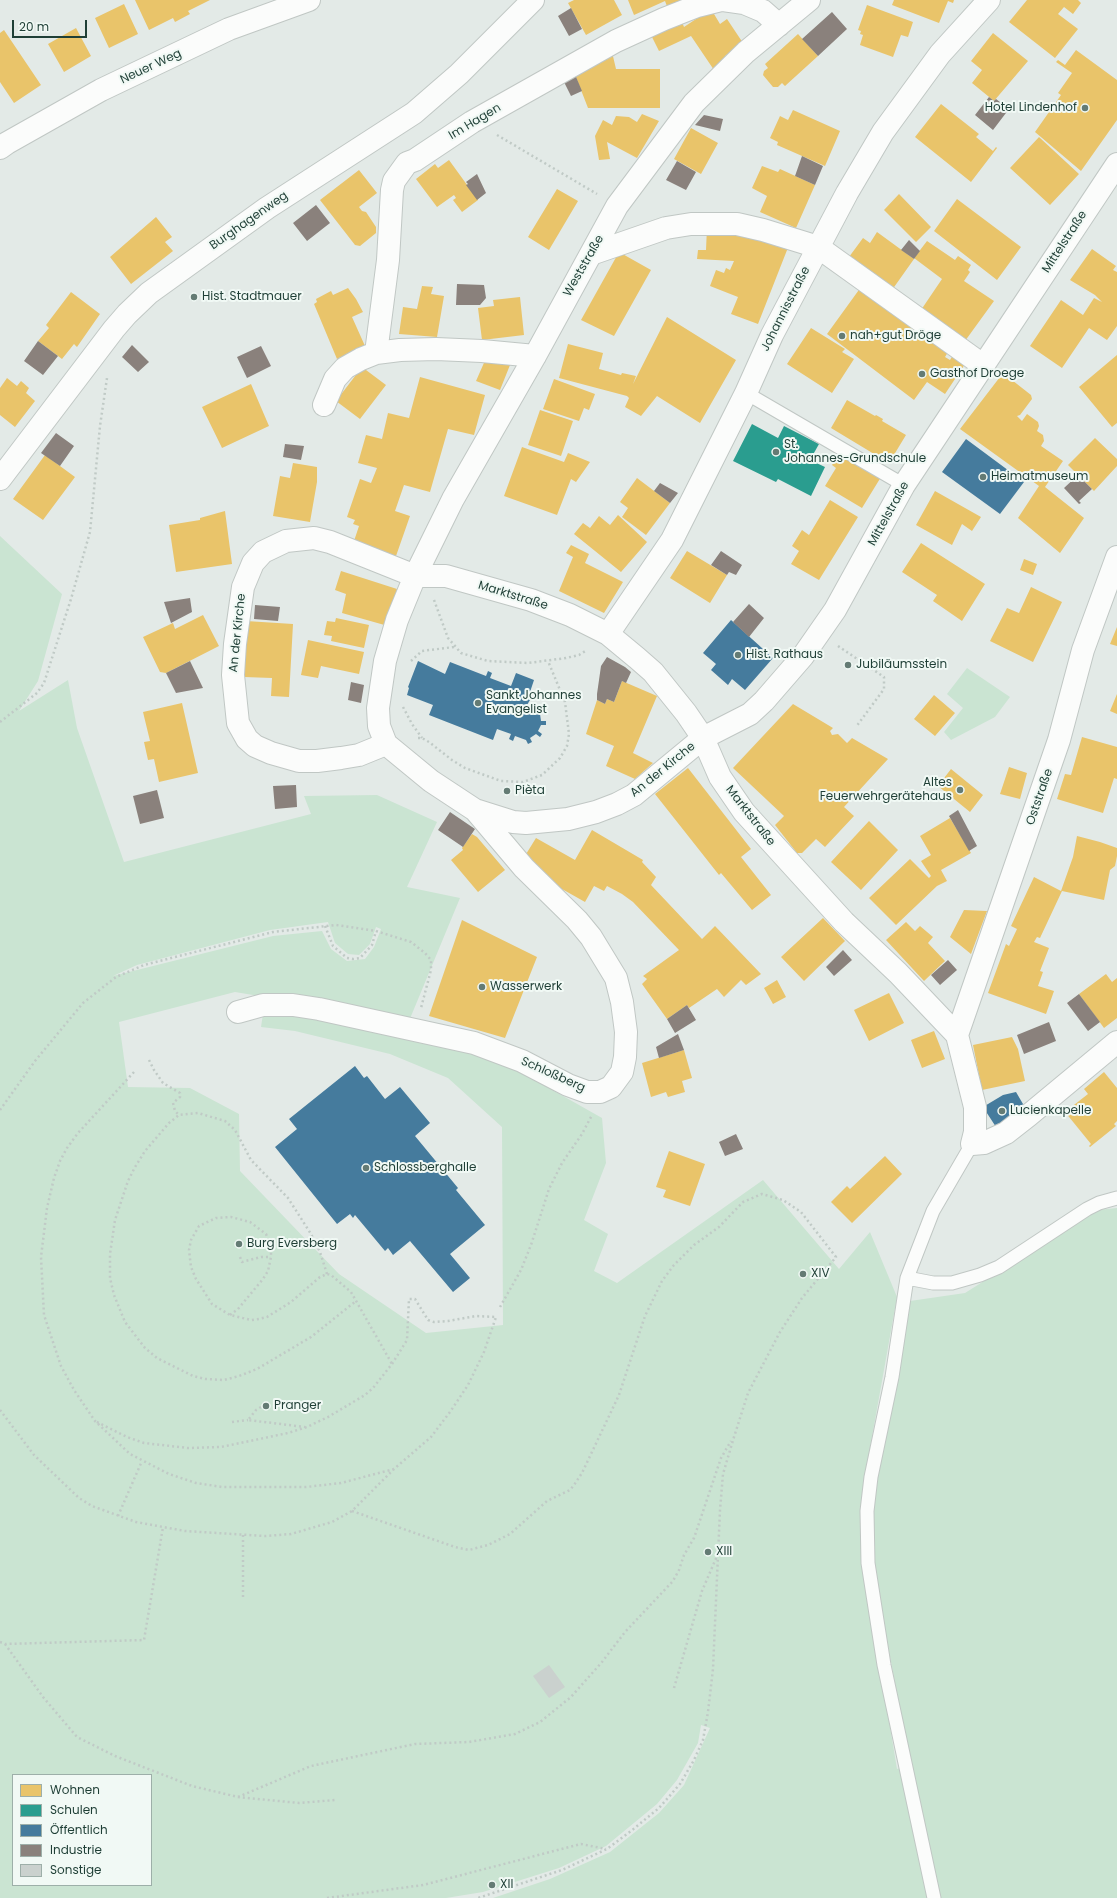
<!DOCTYPE html>
<html>
<head>
<meta charset="utf-8">
<style>
  body { margin:0 }
  #map { position:relative; width:1117px; height:1898px; overflow:hidden; background:#e3eae7; font-family:Poppins,sans-serif }
  canvas { display:block }
  .legend { position:absolute; left:12px; top:1774px; width:140px; height:112px; box-sizing:border-box; background:#f1f9f5; border:1px solid #9dafa9; margin:0; padding:5px 7px; list-style:none; font-size:12px; color:#1f3f36 }
  .legend li { display:flex; align-items:center; gap:8px; height:20px }
  .legend b { width:20px; border:1px solid #9dafa9 }
  .scale { position:absolute; left:12px; top:20px; width:75px; height:18px; box-sizing:border-box; border:2px solid #1f3f36; border-top:0; padding-left:5px; font-size:12px; line-height:14px; white-space:nowrap; color:#1f3f36; -webkit-text-stroke:3px #f1f9f5; paint-order:stroke }
</style>
</head>
<body>
<div id="map">
<canvas width="1117" height="1898"></canvas>
<ul class="legend">
<li><b style="height:11px;background:#e9c46a"></b>Wohnen</li>
<li><b style="height:11px;background:#2a9d8f"></b>Schulen</li>
<li><b style="height:11px;background:#457b9d"></b>Öffentlich</li>
<li><b style="height:11px;background:#8a817c"></b>Industrie</li>
<li><b style="height:11px;background:#cad1ce"></b>Sonstige</li>
</ul>
<div class="scale">20 m</div>
</div>
<script>
const context = document.querySelector('canvas').getContext('2d');
context.lineJoin = 'round';
function paint(path, color) { context.fillStyle = color; context.fill(path, 'evenodd'); }
const poly = rows => new Path2D(rows.map(r => 'M' + r).join(''));
function stroke(path, color, width, dash) { context.strokeStyle = color; context.lineWidth = width; context.lineCap = dash ? 'butt' : 'round'; context.setLineDash(dash || []); context.stroke(path); }
function write(font, color, halo, rows, align = 'center') {
  context.font = font + ' Poppins,sans-serif'; context.lineWidth = 4; context.setLineDash([]); context.textBaseline = 'middle'; context.strokeStyle = halo; context.fillStyle = color; for (const [text, x, y, turn = 0] of rows) {
    context.save(); context.translate(x, y); context.rotate((+turn || 0) * Math.PI / 180); context.textAlign = isNaN(turn) ? turn : align; if (halo) context.strokeText(text, 0, 0); context.fillText(text, 0, 0); context.restore();
  }
}
paint(poly([
  [0,536,62,594,38,681,19,711,68,680,77,728,124,862,311,814,304,796,377,795,437,822,407,887,460,898,409,1021,235,992,119,1022,128,1087,190,1088,239,1114,240,1171,339,1274,426,1333,503,1325,502,1127,448,1078,390,1054,295,1031,261,1027,263,1014,291,1014,459,1049,517,1070,602,1118,606,1163,584,1220,608,1234,594,1271,617,1283,763,1180,839,1269,870,1232,897,1297,865,1476,863,1564,897,1769,911,1765,879,1600,873,1559,872,1515,877,1473,910,1301,965,1293,1097,1210,1117,1208,1117,1898,493,1898,550,1879,610,1852,659,1813,684,1785,710,1728,701,1725,698,1743,677,1780,657,1804,606,1846,559,1868,483,1892,446,1898,0,1898],
  [328,922,335,943,348,954,359,955,370,944,376,927,381,929,374,947,365,959,347,961,331,949,322,931,273,936,113,976,137,965,270,930],
  [13,1775,151,1775,151,1885,13,1885],
  [967,668,1010,697,995,717,951,740,944,732,963,708,947,694]
]), '#cae4d2');
paint(poly([
  [135,0,210,0,188,11,190,14,175,22,173,18,149,30],
  [574,0,614,0,622,15,586,35,568,3],
  [628,0,689,0,668,9,665,1,634,15],
  [894,0,954,0,953,3,948,1,939,23,892,5],
  [1027,0,1078,0,1081,3,1073,14,1064,7,1058,14,1078,29,1055,58,1009,22],
  [124,4,138,34,109,48,95,18],
  [867,5,913,22,908,37,901,35,893,57,860,45,863,35,860,34,861,31,858,30],
  [711,9,720,24,727,19,743,43,725,56,728,61,714,70,691,36,659,51,651,35,681,20,684,27],
  [76,28,91,56,64,72,48,44],
  [4,30,41,85,14,103,0,82,0,33],
  [993,33,1028,61,994,101,972,83,982,70,971,61],
  [798,34,818,56,785,86,782,83,778,87,773,87,763,75,764,71,768,68,765,64],
  [1076,50,1117,80,1117,120,1081,171,1035,132,1061,95,1058,93,1072,73,1056,62,1058,60,1065,65],
  [612,52,616,69,660,69,660,108,588,108,574,72],
  [941,104,979,134,976,137,993,151,996,147,997,148,971,182,915,137],
  [793,110,840,131,825,166,777,145,778,142,770,138,780,116,788,120],
  [642,114,659,121,637,158,607,142,610,159,599,160,595,136,603,120,612,125,616,116,629,117,637,122],
  [691,128,718,143,701,174,674,159],
  [1039,137,1079,174,1050,205,1010,168],
  [449,160,478,200,462,212,453,200,456,198,454,195,437,207,416,179,435,164,438,168],
  [762,166,778,172,780,169,815,185,796,228,760,212,767,196,752,188],
  [359,170,377,193,359,207,362,211,366,212,376,227,376,233,360,246,355,245,320,200],
  [557,189,578,201,549,250,528,237],
  [899,194,931,227,916,242,884,210],
  [957,199,1021,247,997,280,934,231],
  [156,217,172,237,165,242,173,251,131,284,110,257],
  [707,227,789,245,758,324,731,314,738,297,710,286,716,270,724,273,726,268,730,270,734,261,697,259,698,250,706,250],
  [877,232,914,259,892,290,849,257,863,238,870,243],
  [927,241,955,260,958,256,971,265,968,270,970,272,964,281,994,301,965,341,921,310,942,279,914,258],
  [1092,249,1116,266,1113,270,1117,272,1117,326,1107,340,1089,328,1062,368,1030,346,1061,300,1083,315,1094,298,1102,302,1095,295,1070,280],
  [619,252,651,270,614,336,581,320],
  [422,286,433,287,431,294,444,296,437,337,399,334,403,307,417,309],
  [861,287,948,352,945,357,950,360,955,352,967,361,945,394,927,382,914,400,827,334],
  [348,288,356,299,363,312,352,317,365,346,337,359,314,304,317,302,316,299,331,291,333,295],
  [71,292,100,314,77,347,74,344,62,359,38,341,49,328,46,325],
  [520,297,524,335,482,340,478,308,494,306,493,300],
  [667,317,736,360,700,423,657,396,641,416,625,407,629,398,627,396,559,378,568,344,603,353,599,369,621,375,622,373,636,376,633,384],
  [811,328,845,349,842,352,854,359,832,393,787,364],
  [1117,355,1117,423,1112,427,1079,387],
  [487,356,510,365,500,390,476,381],
  [362,367,386,385,360,419,336,401],
  [1003,373,1031,395,1032,399,1020,415,1017,416,1022,421,1027,414,1038,422,1039,426,1037,431,1043,435,1044,441,1041,446,1063,461,1045,487,1084,518,1060,553,1018,518,1039,486,960,429],
  [420,377,485,395,474,435,448,429,430,492,404,485,395,511,410,516,396,556,354,541,359,526,353,524,355,520,347,517,360,479,371,483,377,468,358,463,366,435,382,439,388,413,409,418],
  [7,378,17,386,21,381,29,388,26,393,35,401,15,427,0,415,0,388],
  [554,379,595,394,589,410,584,408,579,421,543,409],
  [251,384,269,426,222,448,202,407],
  [847,400,875,416,876,415,883,419,882,421,906,435,889,463,831,428],
  [540,410,573,421,561,456,528,445],
  [1095,438,1117,459,1117,466,1094,491,1068,465],
  [522,447,564,462,568,453,590,462,576,482,571,479,557,515,504,496],
  [840,453,881,477,862,508,825,486,836,468,832,465],
  [45,455,75,477,43,520,13,499],
  [293,463,317,467,317,482,310,522,273,516,280,476,290,478],
  [637,478,670,503,646,535,622,517,628,508,620,502],
  [935,491,981,517,972,531,962,524,952,545,916,525],
  [830,500,858,517,819,580,791,564,799,551,792,546,802,530,809,535],
  [225,511,232,564,176,572,169,525,200,520,200,518],
  [618,515,647,542,621,572,574,534,583,523,590,528,599,516,610,525],
  [921,543,985,584,962,621,933,601,937,595,902,572],
  [571,545,589,554,585,563,623,582,604,613,559,591,573,557,566,553],
  [687,551,727,575,710,603,670,578],
  [1024,559,1037,564,1033,575,1020,570],
  [341,571,397,589,388,626,342,613,346,594,335,590],
  [1031,587,1062,602,1033,662,990,641,1007,608,1019,613],
  [203,615,219,646,166,673,160,672,143,637,173,623,175,629],
  [336,618,369,625,364,648,331,641,332,636,324,635,327,621,335,622],
  [246,621,293,624,289,697,271,696,272,678,244,677],
  [1117,627,1117,646,1110,644],
  [308,640,364,652,359,674,321,666,318,678,301,675],
  [622,681,657,696,633,753,653,763,635,779,606,766,614,746,586,734,597,700,605,704,607,699,614,702],
  [1117,694,1117,714,1110,711],
  [934,695,955,713,935,736,914,719],
  [182,703,198,773,159,782,154,759,148,760,144,742,150,741,143,712],
  [793,704,833,728,830,731,832,735,838,734,847,743,852,738,888,759,844,807,854,816,825,847,816,839,802,853,797,853,775,825,784,816,733,768],
  [1082,737,1117,747,1117,779,1114,778,1103,813,1057,799,1065,774,1071,775],
  [1009,767,1027,773,1020,799,1000,794],
  [688,768,751,849,741,857,771,895,752,910,721,873,719,875,655,794],
  [951,769,983,795,970,812,938,786],
  [950,818,971,853,941,870,947,881,937,886,896,925,869,898,910,859,929,878,931,876,921,861,931,855,920,836],
  [869,821,898,850,861,890,831,862],
  [592,830,643,860,642,862,656,877,651,885,702,939,715,926,761,974,746,985,741,980,724,997,717,989,689,1008,687,1005,667,1019,642,984,647,979,643,976,679,950,633,902,622,894,607,886,604,891,594,886,585,902,546,880,523,859,536,838,575,860],
  [472,834,477,837,505,870,478,892,451,860,463,850,462,848],
  [1077,836,1100,842,1117,848,1117,856,1115,866,1110,870,1104,900,1062,891,1040,938,1037,937,1034,942,1049,948,1040,971,1043,972,1038,986,1054,991,1046,1014,988,993,1006,944,1009,946,1017,929,1011,926,1034,877,1061,891,1073,857],
  [964,910,987,911,971,954,950,937],
  [823,918,845,941,804,981,781,957],
  [462,920,537,957,505,1038,429,1016],
  [906,922,915,931,920,926,933,937,928,943,945,961,924,981,886,940],
  [1106,974,1112,982,1117,978,1117,1018,1104,1028,1079,994],
  [777,980,786,997,773,1004,764,988],
  [889,993,904,1023,869,1041,854,1010],
  [934,1031,945,1059,922,1068,911,1040],
  [1012,1037,1018,1049,1025,1081,982,1090,973,1045],
  [684,1050,692,1078,682,1081,685,1092,668,1097,666,1092,651,1097,642,1063],
  [1104,1072,1117,1088,1117,1121,1114,1124,1116,1126,1090,1147,1089,1146,1091,1144,1065,1112,1088,1094,1084,1089],
  [669,1151,705,1164,690,1206,663,1197,666,1190,656,1187],
  [885,1156,902,1174,852,1223,831,1202,847,1186,850,1189]
]), '#e9c46a');
paint(poly([
  [752,424,778,438,784,426,819,444,810,460,825,467,811,496,778,479,776,482,733,461]
]), '#2a9d8f');
paint(poly([
  [966,439,1024,482,1000,514,942,472],
  [731,620,773,658,745,690,732,679,728,685,711,670,716,664,703,653],
  [418,661,445,674,450,662,486,676,488,671,492,673,490,678,511,686,516,673,534,680,528,698,530,700,527,705,539,709,542,708,544,712,540,714,541,721,546,721,546,725,541,725,538,731,542,734,540,737,536,734,530,738,532,742,528,744,526,740,515,736,513,741,509,739,511,734,497,729,493,740,429,715,433,705,407,695,409,688,408,687],
  [355,1066,364,1078,367,1076,385,1099,400,1087,430,1123,415,1136,458,1188,456,1190,485,1225,450,1254,470,1278,453,1292,410,1241,393,1255,388,1248,385,1251,355,1215,353,1218,350,1214,337,1224,275,1147,297,1129,289,1119],
  [1016,1092,1023,1104,1016,1115,996,1127,983,1107,1003,1095]
]), '#457b9d');
paint(poly([
  [571,8,582,29,569,36,558,16],
  [832,12,847,29,818,56,802,39],
  [574,72,582,91,571,96,562,78],
  [989,97,994,101,996,99,1009,109,993,130,975,115],
  [704,115,723,119,720,131,695,125],
  [802,156,823,166,815,185,795,176],
  [677,161,696,172,686,190,666,180],
  [477,174,486,193,477,200,466,185,468,184,466,182],
  [316,205,330,223,307,241,293,223],
  [909,240,920,251,914,259,901,250],
  [457,284,484,285,486,298,480,305,456,305],
  [38,341,58,356,43,375,24,361],
  [132,345,149,362,138,372,122,357],
  [261,346,271,366,247,378,237,357],
  [56,433,74,446,60,466,41,453],
  [285,444,304,446,301,460,283,457],
  [1078,475,1092,489,1079,501,1081,503,1079,504,1064,488],
  [660,483,678,493,670,503,654,491],
  [721,551,742,565,736,575,729,572,727,575,711,565],
  [190,598,192,612,171,623,164,602],
  [749,604,764,618,749,637,733,622],
  [255,605,280,607,278,621,254,619],
  [607,657,625,667,631,672,626,683,622,681,614,702,607,699,605,704,597,700,597,694,601,666],
  [190,661,203,688,176,693,166,673],
  [351,682,364,685,361,703,348,700],
  [296,785,297,807,275,809,273,786],
  [157,790,164,818,140,824,133,796],
  [958,810,977,846,969,851,949,816],
  [450,812,475,829,463,847,438,830],
  [843,950,852,960,834,976,826,967],
  [948,960,957,970,940,985,931,975],
  [1079,994,1100,1022,1088,1031,1067,1003],
  [687,1005,696,1020,675,1033,667,1019],
  [1049,1022,1056,1041,1024,1054,1017,1035],
  [678,1034,684,1050,659,1058,656,1047],
  [736,1134,743,1149,725,1156,719,1142]
]), '#8a817c');
paint(poly([
  [549,1665,565,1687,549,1698,533,1676]
]), '#cad1ce');
const service = poly([
  [746,393,904,485],
  [907,1278,933,1283,952,1283,980,1275,999,1267,1087,1209,1099,1203,1117,1198],
  [934,1898,884,1665,868,1563,867,1511,871,1477,892,1377,907,1278,933,1211,972,1144]
]);
const minor = poly([
  [723,0,744,3,763,11,779,25],
  [809,0,746,52,694,103,617,206,535,356,453,499,415,576,397,620,385,661,378,708,379,726,386,744,431,781,475,810,513,822,526,823,568,819,596,812,617,804,634,795,703,738,750,714,764,701,803,656,835,610,904,485,1117,164],
  [0,148,7,143,101,90,229,29,309,0],
  [591,254,666,228,691,224,737,224,763,230,818,247,984,366],
  [376,353,388,260,392,190,394,181,407,163,415,160,472,122,616,41,664,19,697,6,721,0],
  [324,405,335,379,345,368,361,359,376,353,400,350,436,349,482,351,535,356],
  [0,479,114,329,127,314,149,293,267,208,414,113,459,74,533,0],
  [608,634,672,540,746,393,772,335,847,193,883,132,940,54,989,0],
  [386,744,359,755,341,758,317,761,299,761,271,753,255,746,247,739,238,723,233,675,235,644,243,587,253,563,263,552,286,541,314,538,330,542,415,576,446,576,531,600,570,615,608,634,637,658,653,672,686,713,703,738,720,777,744,812,844,922,898,973,957,1035,975,1107,975,1132,972,1144,984,1143,1006,1133,1029,1115,1117,1042],
  [238,1012,263,1005,293,1005,319,1009,474,1043,522,1061,568,1085,587,1092,600,1092,611,1087,622,1072,625,1057,626,1032,622,1002,616,978,591,937,577,920,524,868,475,810],
  [957,1035,1059,740,1083,650,1117,557]
]);
stroke(service, '#c0c7c4', 15);
stroke(minor, '#c0c7c4', 24);
stroke(poly([
  [497,135,597,194],
  [434,600,448,638,461,653,471,656,488,661,528,663,566,658,579,655,587,650],
  [838,646,884,677,884,689,856,727],
  [411,661,422,651,454,647],
  [403,707,412,724,422,738],
  [0,722,37,693,44,683,71,599,90,532,100,426,107,378],
  [418,738,422,738,429,742,452,760,465,768,501,781,523,782,542,775,560,758,567,746,569,734,565,702,548,661],
  [325,926,333,946,347,958,353,959,360,958,372,945,376,931],
  [149,1060,154,1070,163,1083,180,1093,180,1097,173,1103,175,1111,179,1115],
  [134,1072,78,1133,67,1148,60,1161,54,1178,47,1208,41,1257,44,1315,61,1366,74,1390,95,1421,130,1454,169,1474,196,1483,222,1487,306,1487,341,1483,394,1469],
  [0,1110,35,1061,83,1003,116,977,144,965,273,932,336,925,376,931,411,942,425,953,431,960,431,970,421,1008],
  [240,1257,242,1262,261,1257,271,1257],
  [327,1274,320,1252,311,1234,288,1198,251,1160,235,1130,225,1121,198,1113,179,1115,169,1123,145,1151,135,1167,128,1181,115,1220,110,1254,110,1278,114,1295,125,1322,145,1348,157,1358,193,1376,205,1379,224,1380,239,1376,257,1369,311,1337,356,1301],
  [500,1307,521,1270,531,1245,549,1189,562,1163,582,1134,592,1115],
  [230,1315,238,1309,263,1279,268,1271,271,1257,271,1246,266,1234,250,1222,231,1217,216,1218,199,1226,191,1240,189,1250,191,1267,196,1279,212,1304,230,1315,251,1320,259,1319,267,1317,291,1302,320,1277,327,1274,331,1275,351,1292,392,1364],
  [261,1407,256,1410,248,1420,305,1427],
  [0,1410,34,1455,79,1498,92,1506,136,1522,185,1531,265,1536,291,1534,332,1522,352,1511,394,1469,431,1437,450,1412,468,1385,484,1352,496,1317,476,1316,448,1321,434,1322,428,1320,415,1299,409,1299,407,1340,392,1364,373,1388,365,1395,328,1417,307,1427,288,1433,221,1447,188,1448,144,1443,127,1437,95,1421],
  [232,1422,248,1420],
  [352,1511,455,1547,469,1550,488,1545,510,1534,547,1501,570,1490,574,1485,582,1473,619,1395,645,1316,662,1281,674,1265,694,1245,719,1227,743,1202,762,1194,783,1200,801,1212,836,1257,802,1298,780,1332,748,1393,734,1437,723,1474,720,1510,713,1669,708,1712,703,1740,694,1760,680,1784,659,1808,631,1831,607,1849,562,1870,478,1898],
  [118,1516,142,1461],
  [243,1535,243,1597],
  [0,1642,5,1644,144,1640,163,1527],
  [5,1644,43,1697,77,1737,115,1756,192,1786,238,1797,299,1803,335,1800],
  [674,1688,702,1591,717,1556],
  [238,1797,311,1766,415,1744,469,1742,515,1734,540,1722,571,1697,602,1662,625,1632,673,1581,679,1570,684,1555,694,1538,721,1458,731,1441],
  [327,1898,423,1885,581,1844,606,1849]
]), '#c0cac6', 2.5, [2, 3]);
stroke(service, '#fbfcfb', 13);
stroke(minor, '#fbfcfb', 22);
for (const [x, y, r, color] of [
  [1085,108,4,"#647b74"],
  [194,297,4,"#647b74"],
  [842,336,4,"#647b74"],
  [922,374,4,"#647b74"],
  [776,452,4,"#647b74"],
  [983,477,4,"#647b74"],
  [738,655,4,"#647b74"],
  [848,665,4,"#647b74"],
  [478,703,4,"#647b74"],
  [960,790,4,"#647b74"],
  [507,791,4,"#647b74"],
  [482,987,4,"#647b74"],
  [1002,1111,4,"#647b74"],
  [366,1168,4,"#647b74"],
  [239,1244,4,"#647b74"],
  [803,1274,4,"#647b74"],
  [266,1406,4,"#647b74"],
  [708,1552,4,"#647b74"],
  [492,1885,4,"#647b74"]
]) { const dot = new Path2D(); dot.arc(x, y, r, 0, 2 * Math.PI); context.fillStyle = color; context.fill(dot); stroke(dot, '#f1f9f5', 1.5); }
write('12px', '#1f3f36', '#f1f9f5', [
  ["Neuer Weg",151,67,-25],
  ["Im Hagen",475,122,-31],
  ["Burghagenweg",249,221,-35],
  ["Mittelstraße",1065,242,-57],
  ["Weststraße",584,266,-60],
  ["Johannisstraße",786,309,-63],
  ["Mittelstraße",889,514,-61],
  ["Marktstraße",513,596,17],
  ["An der Kirche",238,633,-84],
  ["An der Kirche",663,770,-39],
  ["Oststraße",1040,797,-71],
  ["Marktstraße",750,816,52],
  ["Schloßberg",553,1075,24]
]);
write('12px', '#1f3f36', '#f1f9f5', [
  ["Hotel Lindenhof",1077,108,"right"],
  ["Hist. Stadtmauer",202,297],
  ["nah+gut Dröge",850,336],
  ["Gasthof Droege",930,374],
  ["St.",784,445],
  ["Johannes-Grundschule",784,459],
  ["Heimatmuseum",991,477],
  ["Hist. Rathaus",746,655],
  ["Jubiläumsstein",856,665],
  ["Sankt Johannes",486,696],
  ["Evangelist",486,710],
  ["Altes",952,783,"right"],
  ["Feuerwehrgerätehaus",952,797,"right"],
  ["Pièta",515,791],
  ["Wasserwerk",490,987],
  ["Lucienkapelle",1010,1111],
  ["Schlossberghalle",374,1168],
  ["Burg Eversberg",247,1244],
  ["XIV",811,1274],
  ["Pranger",274,1406],
  ["XIII",716,1552],
  ["XII",500,1885]
], 'left');
</script>
</body>
</html>
